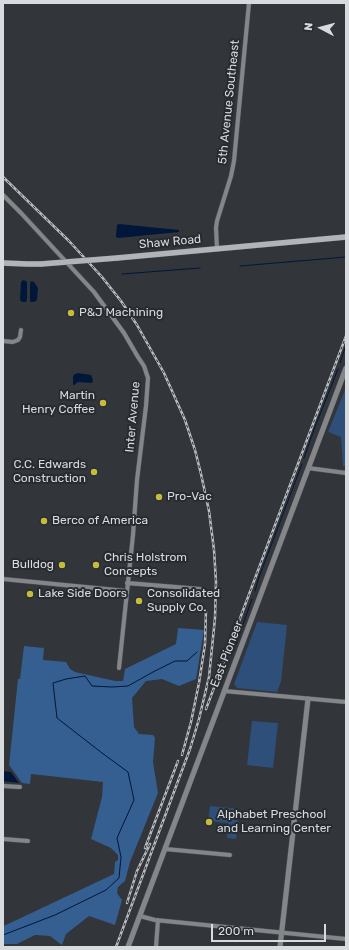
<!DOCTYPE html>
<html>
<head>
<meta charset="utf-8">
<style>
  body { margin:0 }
  #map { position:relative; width:349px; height:950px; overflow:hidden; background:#32353a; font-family:Rubik,sans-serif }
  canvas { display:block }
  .frame { position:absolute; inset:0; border:4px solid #d8dbde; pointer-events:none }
  .north { position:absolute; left:301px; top:8px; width:40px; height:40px; -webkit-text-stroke:3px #282b30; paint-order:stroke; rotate:276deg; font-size:11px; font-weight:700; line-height:16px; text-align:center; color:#d8dbde }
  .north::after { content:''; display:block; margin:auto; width:14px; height:18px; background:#d8dbde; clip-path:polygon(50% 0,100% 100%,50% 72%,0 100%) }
  .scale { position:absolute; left:211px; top:924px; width:115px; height:18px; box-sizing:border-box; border:2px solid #d8dbde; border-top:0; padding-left:5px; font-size:12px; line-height:14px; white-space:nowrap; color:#d8dbde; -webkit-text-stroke:3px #282b30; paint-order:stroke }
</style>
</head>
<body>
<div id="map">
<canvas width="349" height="950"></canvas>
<div class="frame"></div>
<div class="north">N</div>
<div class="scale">200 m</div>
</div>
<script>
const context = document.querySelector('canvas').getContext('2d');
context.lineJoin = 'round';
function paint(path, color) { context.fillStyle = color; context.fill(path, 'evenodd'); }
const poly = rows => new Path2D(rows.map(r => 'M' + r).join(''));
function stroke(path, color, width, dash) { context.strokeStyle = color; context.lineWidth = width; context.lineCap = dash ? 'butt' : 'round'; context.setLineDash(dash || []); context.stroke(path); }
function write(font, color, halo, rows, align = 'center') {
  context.font = font + ' Rubik,sans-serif'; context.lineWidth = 4; context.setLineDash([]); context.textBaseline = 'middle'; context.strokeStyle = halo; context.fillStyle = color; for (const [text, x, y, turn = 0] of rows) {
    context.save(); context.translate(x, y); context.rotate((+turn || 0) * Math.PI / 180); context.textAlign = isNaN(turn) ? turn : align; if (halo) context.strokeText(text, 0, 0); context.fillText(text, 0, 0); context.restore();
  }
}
paint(poly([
  [345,390,346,390,346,466,343,466,341,437,328,432],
  [257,622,287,625,281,682,277,692,237,688,234,684],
  [252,721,278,723,273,768,247,765],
  [210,806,239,809,236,839,227,838,228,823,208,821]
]), '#2e4f79');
paint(poly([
  [178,628,204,630,196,679,179,686,162,679,146,681,132,698,134,727,139,734,153,735,155,738,153,762,158,793,130,862,125,881,118,887,117,893,122,900,115,925,89,916,66,934,62,945,50,936,35,935,17,944,3,944,3,926,8,924,114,874,115,862,118,860,118,855,111,848,91,839,102,797,103,782,31,774,30,784,22,783,9,765,18,679,20,679,24,646,44,648,43,660,66,662,70,669,75,672,115,681,123,681,125,669,176,644]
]), '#355e91');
paint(poly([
  [119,224,179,230,179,232,118,238,116,237,116,235,117,225],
  [23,280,26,281,27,282,27,299,26,302,22,302,20,300,21,282],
  [31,281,34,282,38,288,37,300,34,302,31,302,30,301,30,284],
  [78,373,91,375,93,380,92,383,78,382,74,385,73,385,73,376,75,374],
  [3,771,11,772,19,783,3,781]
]), '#00173a');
stroke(poly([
  [240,266,346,257],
  [122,274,200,268],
  [340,363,346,345],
  [304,458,315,427,338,369],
  [255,591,259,577,302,464],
  [232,646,236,644,252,599],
  [3,935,55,915,106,890,119,878,121,857,117,838,134,800,128,772,102,753,57,718,53,683,66,679,85,676,92,686,112,687,128,686,153,672,175,661,187,661,197,652]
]), '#00173a', 1);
const minor = poly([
  [3,195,21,213,94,292,124,333,138,357,144,366,148,378,146,406,137,480,133,535,119,668],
  [217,249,216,228,217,221,231,176,234,161,249,3],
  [3,341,13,342,18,340,20,337,21,330],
  [308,468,346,473],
  [3,579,126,591],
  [127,583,200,589],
  [224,691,346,702],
  [3,786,20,787],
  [3,839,28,841],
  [165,849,230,855],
  [140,916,155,920,346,939],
  [156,947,158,920]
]);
const tertiary = poly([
  [128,947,346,368],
  [280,947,308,699]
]);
const secondary = poly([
  [117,258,346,237],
  [3,263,27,264,41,264]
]);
stroke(minor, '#505358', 5);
stroke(tertiary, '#505358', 6);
stroke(secondary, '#505358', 6);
stroke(minor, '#848689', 4);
stroke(tertiary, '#848689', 5);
stroke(secondary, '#b1b4b8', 5.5);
const rail = poly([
  [3,177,69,241,102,277,121,301,137,325,164,373,185,420,195,450,201,474,209,511,214,550,216,582,215,618,209,677,199,719,190,749,116,947],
  [206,709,346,336],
  [182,755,191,722,199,683,205,644,206,610],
  [145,848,178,761],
  [127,903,137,871,150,844]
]);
stroke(rail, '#babdc0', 2.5);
stroke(rail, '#282b30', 1, [3]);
const secondaryBridge = poly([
  [41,264,117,258]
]);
stroke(secondaryBridge, '#505358', 6, []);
stroke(secondaryBridge, '#b1b4b8', 5.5);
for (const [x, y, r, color] of [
  [71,313,4,"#c5bc3d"],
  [103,403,4,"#c5bc3d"],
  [94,472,4,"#c5bc3d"],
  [159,497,4,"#c5bc3d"],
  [44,521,4,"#c5bc3d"],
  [62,565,4,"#c5bc3d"],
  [96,565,4,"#c5bc3d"],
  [30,594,4,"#c5bc3d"],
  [139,601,4,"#c5bc3d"],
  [209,822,4,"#c5bc3d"]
]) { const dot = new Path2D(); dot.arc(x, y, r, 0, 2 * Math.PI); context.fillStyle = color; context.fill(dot); stroke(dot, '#282b30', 1.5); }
write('12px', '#d8dbde', '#282b30', [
  ["5th Avenue Southeast",229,102,-84],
  ["Shaw Road",170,242,-5],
  ["Inter Avenue",133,417,-85],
  ["East Pioneer",227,654,-69]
]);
write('12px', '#d8dbde', '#282b30', [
  ["P&J Machining",79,313],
  ["Martin",95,396,"right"],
  ["Henry Coffee",95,410,"right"],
  ["C.C. Edwards",86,465,"right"],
  ["Construction",86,479,"right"],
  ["Pro-Vac",167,497],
  ["Berco of America",52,521],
  ["Chris Holstrom",104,558],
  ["Concepts",104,572],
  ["Bulldog",54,565,"right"],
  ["Lake Side Doors",38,594],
  ["Consolidated",147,594],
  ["Supply Co.",147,608],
  ["Alphabet Preschool",217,815],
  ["and Learning Center",217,829]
], 'left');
</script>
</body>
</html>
